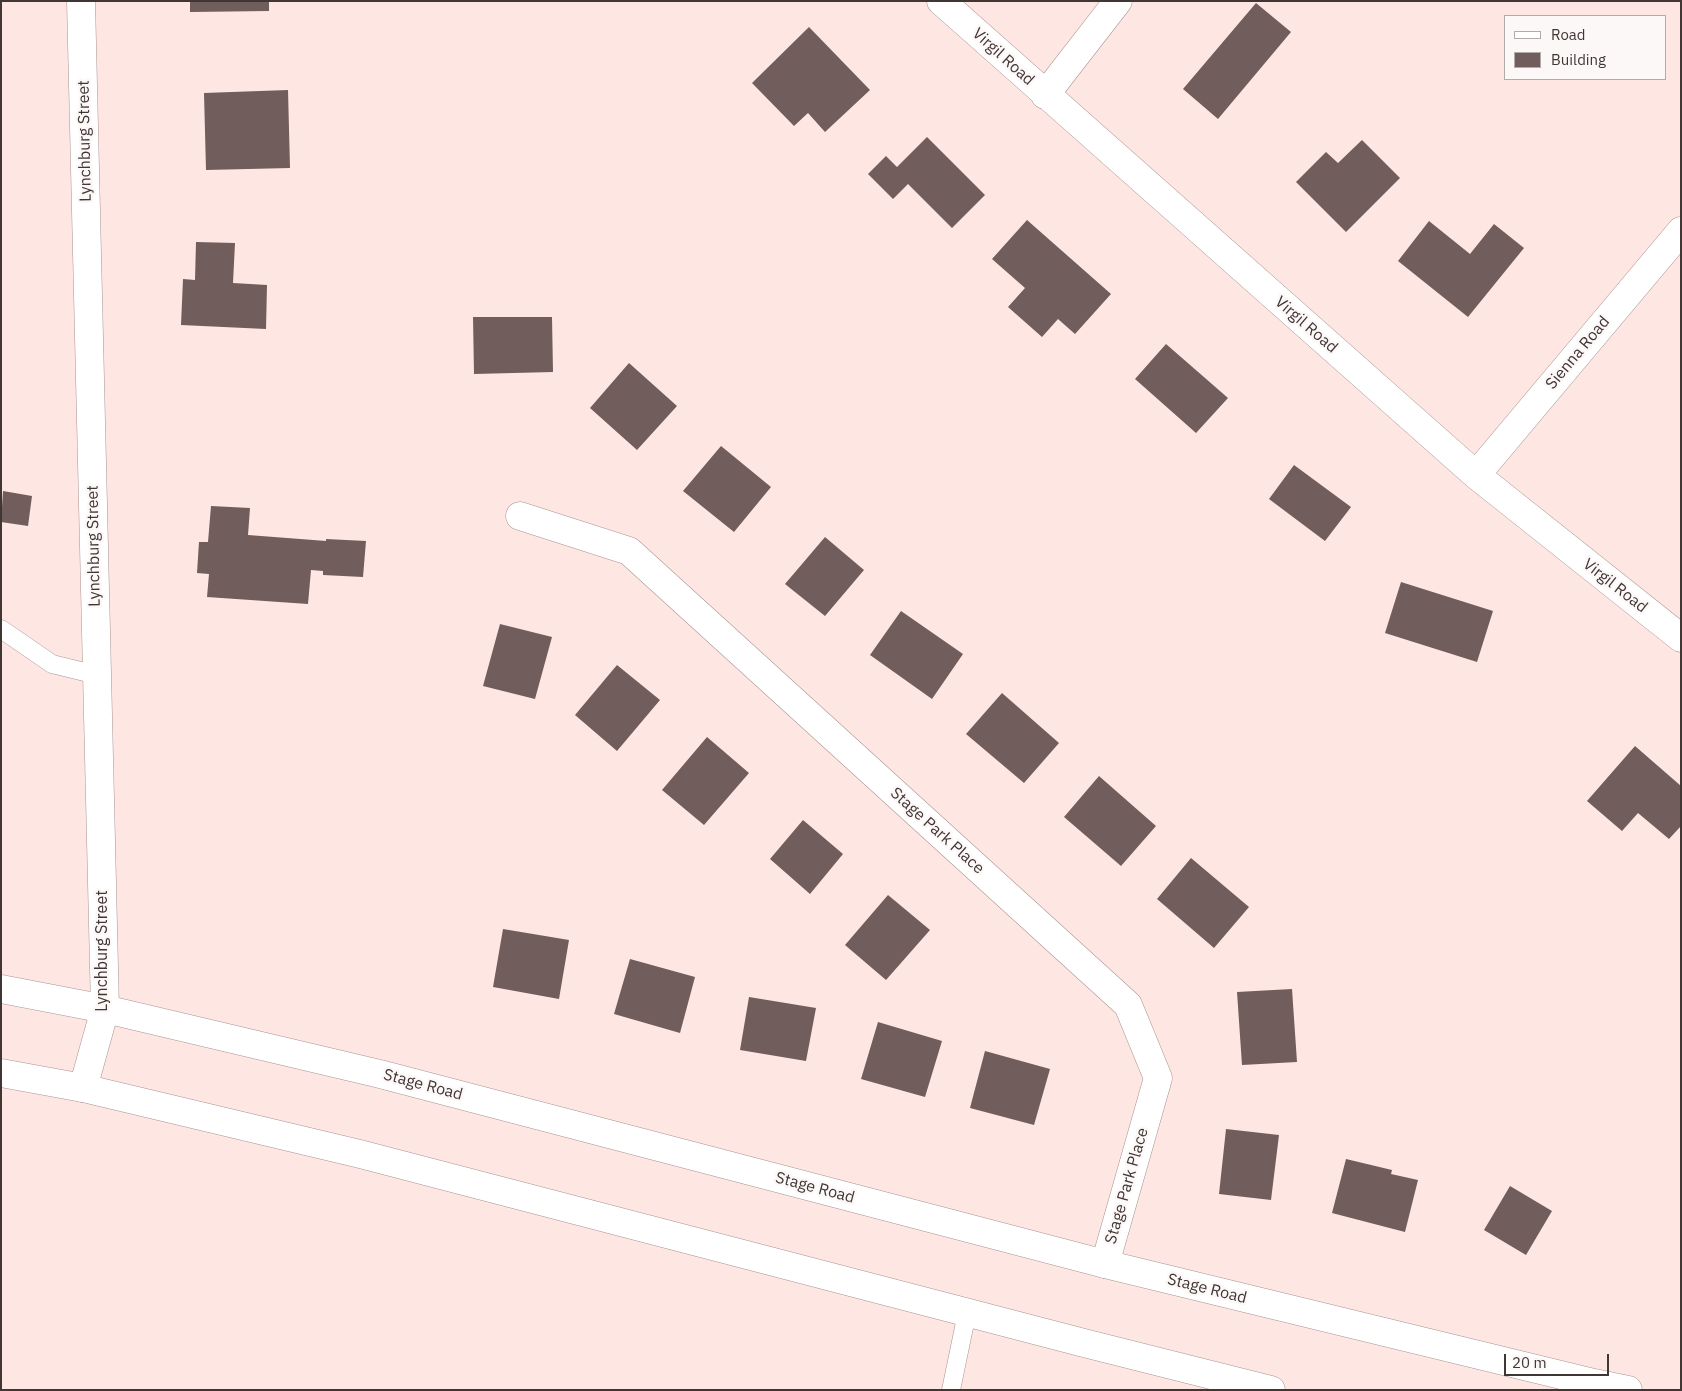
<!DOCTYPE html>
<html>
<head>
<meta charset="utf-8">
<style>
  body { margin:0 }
  #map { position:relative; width:1682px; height:1391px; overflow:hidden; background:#fee6e3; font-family:"IBM Plex Sans",sans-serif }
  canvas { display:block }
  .frame { position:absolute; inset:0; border:2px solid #403735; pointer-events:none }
  .legend { position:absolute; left:1504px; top:15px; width:162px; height:65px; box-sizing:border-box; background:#fdf8f8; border:1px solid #b1abaa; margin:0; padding:6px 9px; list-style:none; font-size:15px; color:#403735 }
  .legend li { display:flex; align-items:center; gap:10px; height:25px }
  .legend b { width:25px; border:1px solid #b1abaa }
  .scale { position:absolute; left:1504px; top:1354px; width:105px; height:22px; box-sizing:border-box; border:2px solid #403735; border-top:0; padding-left:6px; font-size:15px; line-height:18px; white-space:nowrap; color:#403735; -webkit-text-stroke:4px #fdf8f8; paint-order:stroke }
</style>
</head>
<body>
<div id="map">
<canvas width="1682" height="1391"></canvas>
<div class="frame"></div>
<ul class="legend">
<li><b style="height:6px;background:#fff"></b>Road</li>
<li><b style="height:14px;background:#715d5b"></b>Building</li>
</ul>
<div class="scale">20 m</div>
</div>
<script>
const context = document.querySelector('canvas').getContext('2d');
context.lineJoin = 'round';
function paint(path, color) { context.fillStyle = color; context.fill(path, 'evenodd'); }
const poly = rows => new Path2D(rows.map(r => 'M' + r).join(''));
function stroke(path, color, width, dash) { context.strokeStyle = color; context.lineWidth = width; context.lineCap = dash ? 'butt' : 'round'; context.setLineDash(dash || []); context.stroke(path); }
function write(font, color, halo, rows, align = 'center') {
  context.font = font + ' "IBM Plex Sans",sans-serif'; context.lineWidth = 5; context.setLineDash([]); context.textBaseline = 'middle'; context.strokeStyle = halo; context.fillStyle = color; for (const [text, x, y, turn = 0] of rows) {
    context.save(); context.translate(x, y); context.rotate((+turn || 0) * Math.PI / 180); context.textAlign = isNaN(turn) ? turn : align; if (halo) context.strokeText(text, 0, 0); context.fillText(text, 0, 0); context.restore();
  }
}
paint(poly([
  [190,1,269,1,269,11,190,12],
  [1256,3,1291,32,1218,119,1183,89],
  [809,27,870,90,825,132,808,113,794,126,752,83],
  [288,90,290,168,206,170,204,93],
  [927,137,985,195,952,228,908,184,893,199,868,174,886,156,897,167],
  [1362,140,1400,178,1346,232,1296,182,1326,152,1338,163],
  [1027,220,1111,294,1075,334,1058,319,1042,337,1008,307,1025,288,992,259],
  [1429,221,1470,254,1494,224,1524,248,1468,317,1398,261],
  [196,242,235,243,233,283,267,285,266,329,181,325,183,279,195,280],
  [473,317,552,317,553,372,474,374],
  [1166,344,1228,398,1196,433,1135,379],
  [629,363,677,406,637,450,590,408],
  [721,446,771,487,734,532,683,491],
  [1294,465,1351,507,1325,541,1269,499],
  [3,491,32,496,28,526,1,522],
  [211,506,250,508,248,535,326,541,326,539,366,541,363,577,323,575,323,571,311,570,308,604,207,597,209,574,197,573,199,542,208,542],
  [825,537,864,570,825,616,785,584],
  [1401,582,1493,611,1477,662,1385,633],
  [901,611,963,654,932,699,870,655],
  [500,624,552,637,535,699,483,686],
  [617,665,660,700,617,751,575,715],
  [1002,693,1059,743,1024,783,966,734],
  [707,737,749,773,704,825,662,790],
  [1635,746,1681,786,1681,826,1669,839,1638,813,1622,831,1587,801],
  [1099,776,1156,826,1121,866,1064,817],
  [803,820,843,854,810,894,770,859],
  [1191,858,1249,907,1214,948,1157,899],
  [888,895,930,930,886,980,845,945],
  [503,929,569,940,559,999,493,987],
  [630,959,695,977,680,1033,614,1014],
  [1292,989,1297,1062,1242,1065,1237,992],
  [749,997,816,1008,806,1061,740,1050],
  [878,1022,942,1041,925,1097,861,1079],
  [985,1051,1050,1069,1034,1125,970,1108],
  [1226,1129,1279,1135,1271,1200,1219,1194],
  [1346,1159,1392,1170,1391,1174,1418,1180,1405,1232,1332,1213],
  [1510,1186,1552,1211,1526,1255,1484,1230]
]), '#715d5b');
const service = poly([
  [1,629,52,664,97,675],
  [951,1390,967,1313]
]);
const minor = poly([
  [941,1,1476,475,1681,638],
  [1045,95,1118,1],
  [1476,475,1681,231],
  [520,516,629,551,1128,1005,1158,1078,1105,1264]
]);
const tertiary = poly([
  [81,1,105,1009,83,1088]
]);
const secondary = poly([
  [1,989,105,1009,380,1074,1105,1264,1594,1383,1628,1390],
  [1,1073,83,1088,360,1154,1084,1343,1271,1390]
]);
stroke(service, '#a99491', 19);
stroke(minor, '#a99491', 29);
stroke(tertiary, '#a99491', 29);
stroke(secondary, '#a99491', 29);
stroke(service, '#fff', 18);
stroke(minor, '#fff', 28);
stroke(tertiary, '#fff', 28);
stroke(secondary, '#fff', 28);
write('16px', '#403735', '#fdf8f8', [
  ["Virgil Road",1003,57,42],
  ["Lynchburg Street",85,141,-91],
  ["Virgil Road",1306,325,41],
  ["Sienna Road",1578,353,-50],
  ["Lynchburg Street",94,546,-91],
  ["Virgil Road",1615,586,38],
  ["Stage Park Place",937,831,42],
  ["Lynchburg Street",102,951,-90],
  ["Stage Road",423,1085,15],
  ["Stage Park Place",1127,1186,-74],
  ["Stage Road",815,1188,15],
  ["Stage Road",1207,1289,14]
]);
</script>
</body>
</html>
